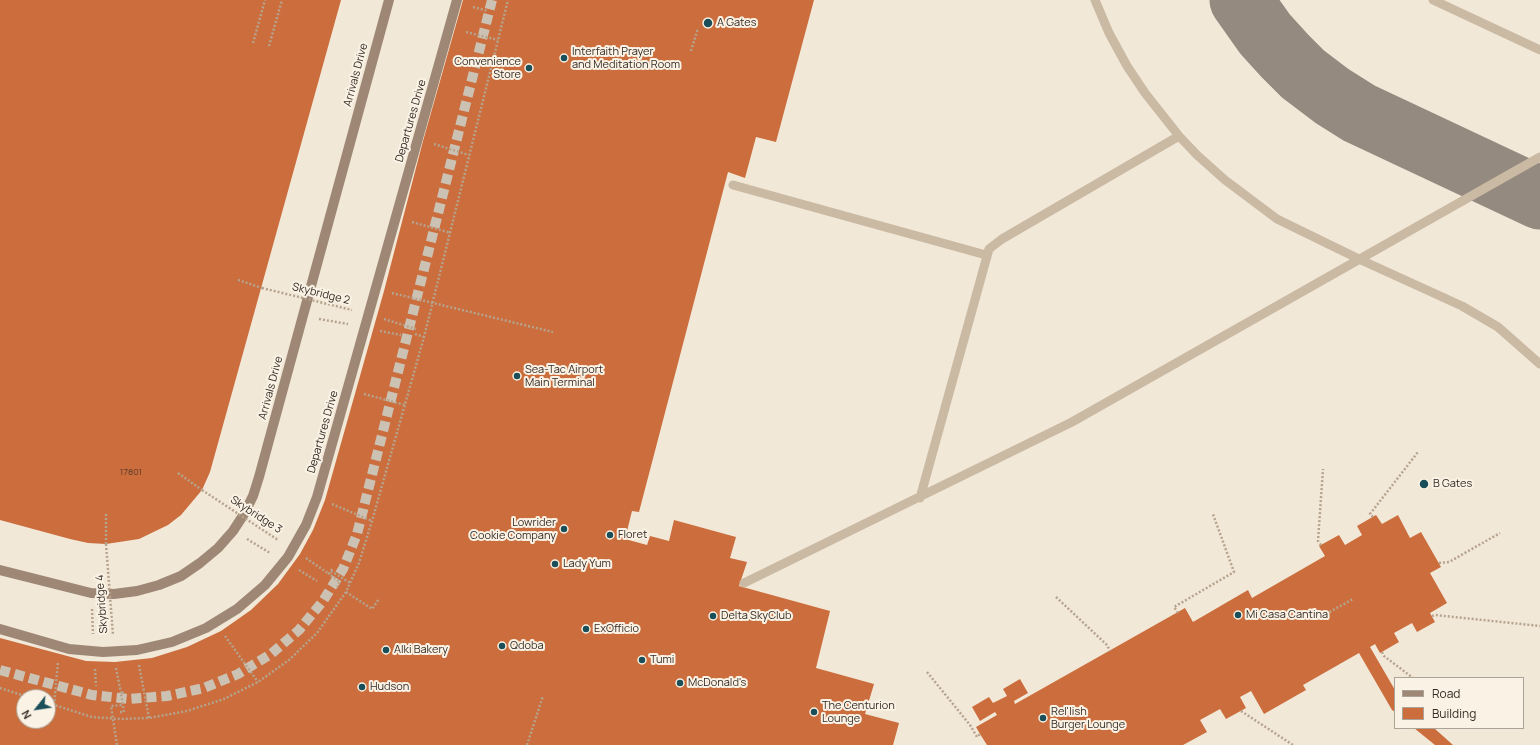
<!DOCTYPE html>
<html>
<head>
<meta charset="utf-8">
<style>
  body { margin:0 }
  #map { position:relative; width:1540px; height:745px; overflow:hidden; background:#f2e8d8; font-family:Manrope,sans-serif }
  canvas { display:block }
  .legend { position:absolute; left:1394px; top:677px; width:130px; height:52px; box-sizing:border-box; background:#faf2e4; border:1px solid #aba398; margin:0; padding:5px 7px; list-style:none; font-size:12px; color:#352c26 }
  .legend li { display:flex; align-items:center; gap:8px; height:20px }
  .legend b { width:20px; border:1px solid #aba398 }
  .north { position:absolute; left:16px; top:689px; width:40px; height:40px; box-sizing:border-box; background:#faf2e4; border:1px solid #aba398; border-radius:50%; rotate:240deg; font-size:11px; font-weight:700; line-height:16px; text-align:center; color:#352c26 }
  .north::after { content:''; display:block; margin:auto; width:14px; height:18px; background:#1a4e58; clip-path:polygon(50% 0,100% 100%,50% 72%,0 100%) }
</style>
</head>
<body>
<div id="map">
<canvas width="1540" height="745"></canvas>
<ul class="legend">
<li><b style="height:5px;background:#9e8875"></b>Road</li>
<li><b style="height:11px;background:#cb6d3c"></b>Building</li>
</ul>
<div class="north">N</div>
</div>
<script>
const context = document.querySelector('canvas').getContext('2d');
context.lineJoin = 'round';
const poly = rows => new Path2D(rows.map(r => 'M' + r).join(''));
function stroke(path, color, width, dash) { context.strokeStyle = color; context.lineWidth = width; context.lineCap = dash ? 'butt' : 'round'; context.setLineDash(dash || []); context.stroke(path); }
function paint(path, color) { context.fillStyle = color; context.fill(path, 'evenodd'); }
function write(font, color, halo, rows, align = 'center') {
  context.font = font + ' Manrope,sans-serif'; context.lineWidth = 4; context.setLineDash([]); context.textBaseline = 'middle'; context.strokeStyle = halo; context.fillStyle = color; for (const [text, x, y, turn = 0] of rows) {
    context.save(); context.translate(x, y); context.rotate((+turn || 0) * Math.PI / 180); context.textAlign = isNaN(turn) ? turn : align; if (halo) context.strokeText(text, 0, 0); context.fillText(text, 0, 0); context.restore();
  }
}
stroke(poly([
  [1241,0,1265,34,1285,56,1303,74,1332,96,1359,113,1540,198]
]), '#948a7f', 63);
paint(poly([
  [0,0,341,0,210,472,202,490,181,515,168,525,139,539,106,544,88,543,70,539,0,520],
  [463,0,814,0,776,142,756,137,745,178,728,172,639,512,632,511,625,539,647,545,650,536,669,541,674,520,736,537,730,558,747,562,739,586,830,611,816,668,874,684,865,714,899,723,893,745,0,745,0,638,86,661,115,662,152,658,187,647,221,631,251,610,278,584,300,554,313,530,325,500,384,291,423,141],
  [24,697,48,697,48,721,24,721],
  [1376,515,1382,524,1398,515,1410,538,1421,532,1441,567,1430,573,1447,603,1430,613,1435,622,1417,632,1412,623,1394,633,1399,642,1380,653,1375,644,1370,647,1395,690,1395,712,1392,710,1359,653,1303,685,1306,690,1264,714,1251,691,1240,697,1246,708,1226,719,1220,709,1200,720,1207,732,1183,745,987,745,980,734,976,727,997,715,995,712,980,721,972,707,989,697,993,703,1007,696,1003,689,1020,679,1028,693,1014,701,1015,704,1185,608,1193,622,1248,590,1252,598,1325,556,1319,546,1339,535,1345,545,1362,535,1357,526],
  [1414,728,1434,728,1453,745,1435,745]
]), '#cb6d3c');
stroke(poly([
  [0,670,92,695,129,699,167,696,204,688,238,674,271,654,299,630,323,601,343,569,357,534,492,0]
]), '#ccc2b4', 10, [10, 5]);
stroke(poly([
  [473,7,488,11],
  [466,32,498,40],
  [253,43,265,0],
  [269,46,282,0],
  [691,51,698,28],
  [434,144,469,155],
  [412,222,451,233],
  [238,280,262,288],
  [392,293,553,332],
  [319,319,348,324],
  [384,319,416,329],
  [380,331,401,335],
  [415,334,424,337],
  [364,394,405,405],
  [178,473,202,490],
  [332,504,372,521],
  [106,514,106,544],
  [247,539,270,553],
  [1321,545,1318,541,1323,469],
  [306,558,329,574],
  [1439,563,1449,562,1500,533],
  [332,569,329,574,340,582,337,587],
  [299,570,317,581],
  [331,571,350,583],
  [346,592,372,609,379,599],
  [1056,597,1107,645,1110,651],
  [92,609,93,634],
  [1178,613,1174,607,1234,572,1213,514],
  [1326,614,1353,599],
  [1432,616,1435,615,1540,626],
  [225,636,258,682],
  [1382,652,1384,656,1413,678],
  [139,665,149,718],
  [116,668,121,693],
  [95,669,96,686],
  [927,672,970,725,977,737,980,734],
  [0,688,28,697],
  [48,703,92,717,121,719,149,718,187,711,224,699,258,682,289,660,317,633,346,592,359,563,372,521,424,337,508,0],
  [54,705,58,662],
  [1241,711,1293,745],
  [120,712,124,712,121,693,125,692],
  [117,745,111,706,123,705],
  [527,745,543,696]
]), '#b6a38d', 2.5, [2, 2]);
stroke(poly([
  [1095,0,1109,33,1127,66,1145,93,1179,136,1197,155,1225,180,1277,219,1361,260,1462,306,1498,327,1540,364],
  [1433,0,1540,50],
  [733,185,986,255],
  [920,498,989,249,1002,239,1179,136],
  [744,583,1072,422,1540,157]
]), '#cab9a3', 9);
stroke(poly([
  [0,570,91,593,114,594,137,591,159,585,181,576,200,563,218,548,233,531,244,514,253,496,259,477,389,0]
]), '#9e8875', 10);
stroke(poly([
  [262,288,352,310],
  [202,490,278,540],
  [1373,517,1370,514,1418,452],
  [106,544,113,635]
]), '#b6a38d', 2.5, [2, 2]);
stroke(poly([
  [0,629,69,649,103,652,137,650,172,642,206,628,237,609,265,585,288,557,306,525,317,497,457,0]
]), '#9e8875', 10);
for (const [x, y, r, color] of [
  [708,23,5,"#1a4e58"],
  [564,58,4,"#1a4e58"],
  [529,68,4,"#1a4e58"],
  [517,376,4,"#1a4e58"],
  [1424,484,5,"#1a4e58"],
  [564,529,4,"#1a4e58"],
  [610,535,4,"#1a4e58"],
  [555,564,4,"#1a4e58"],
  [1238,615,4,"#1a4e58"],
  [713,616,4,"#1a4e58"],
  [586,629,4,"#1a4e58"],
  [502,646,4,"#1a4e58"],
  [386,650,4,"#1a4e58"],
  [642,660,4,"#1a4e58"],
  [680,683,4,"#1a4e58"],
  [362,687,4,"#1a4e58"],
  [814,712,4,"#1a4e58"],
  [1043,718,4,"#1a4e58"]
]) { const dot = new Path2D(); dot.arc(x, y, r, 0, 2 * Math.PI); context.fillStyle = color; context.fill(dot); stroke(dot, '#faf2e4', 1.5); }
write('9px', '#5a3c2c', null, [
  ["17801",131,472]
]);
write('11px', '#352c26', '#faf2e4', [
  ["A Gates",717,23],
  ["Interfaith Prayer",572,52],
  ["and Meditation Room",572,65],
  ["Convenience",521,62,"right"],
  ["Store",521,75,"right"],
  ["Sea-Tac Airport",525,370],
  ["Main Terminal",525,383],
  ["B Gates",1433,484],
  ["Lowrider",556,523,"right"],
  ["Cookie Company",556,536,"right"],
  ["Floret",618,535],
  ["Lady Yum",563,564],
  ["Mi Casa Cantina",1246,615],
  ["Delta SkyClub",721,616],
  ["ExOfficio",594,629],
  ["Qdoba",510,646],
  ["Alki Bakery",394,650],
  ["Tumi",650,660],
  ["McDonald's",688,683],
  ["Hudson",370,687],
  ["The Centurion",822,706],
  ["Lounge",822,719],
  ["Rel'lish",1051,712],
  ["Burger Lounge",1051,725]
], 'left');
write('11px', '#352c26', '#faf2e4', [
  ["Arrivals Drive",356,75,-75],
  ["Departures Drive",411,121,-74],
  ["Skybridge 2",321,294,14],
  ["Arrivals Drive",271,388,-75],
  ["Departures Drive",323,432,-74],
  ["Skybridge 3",256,515,33],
  ["Skybridge 4",102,604,-94]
]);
</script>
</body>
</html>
